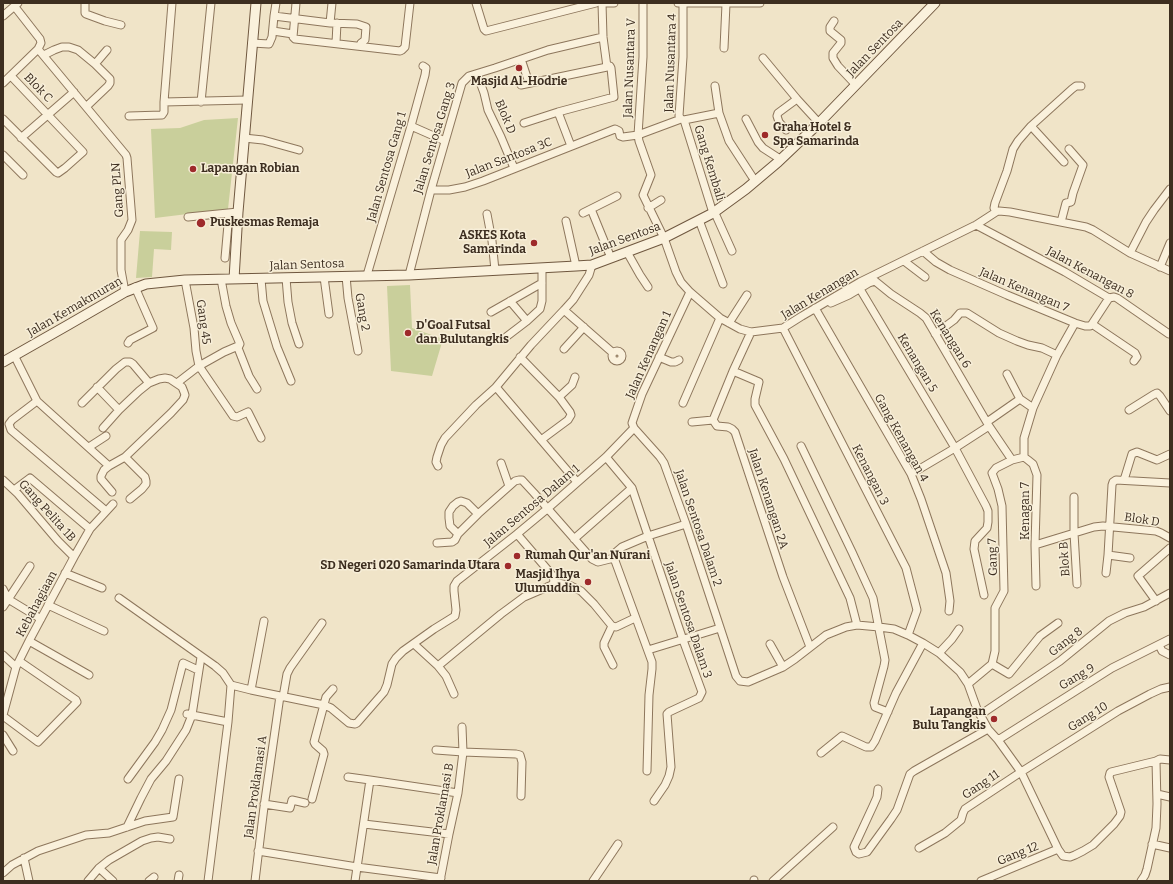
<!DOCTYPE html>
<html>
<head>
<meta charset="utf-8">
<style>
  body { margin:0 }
  #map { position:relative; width:1173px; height:884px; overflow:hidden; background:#f0e4c8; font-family:Bitter,serif }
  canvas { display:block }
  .frame { position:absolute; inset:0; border:4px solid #3d2e20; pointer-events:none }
</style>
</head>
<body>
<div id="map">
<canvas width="1173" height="884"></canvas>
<div class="frame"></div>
</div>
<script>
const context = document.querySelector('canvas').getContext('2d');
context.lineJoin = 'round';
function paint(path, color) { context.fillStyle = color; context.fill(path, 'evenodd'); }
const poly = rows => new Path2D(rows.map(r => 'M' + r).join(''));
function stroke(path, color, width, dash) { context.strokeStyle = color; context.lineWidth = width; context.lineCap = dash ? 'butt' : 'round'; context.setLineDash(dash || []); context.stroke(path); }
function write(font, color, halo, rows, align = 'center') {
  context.font = font + ' Bitter,serif'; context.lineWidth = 3; context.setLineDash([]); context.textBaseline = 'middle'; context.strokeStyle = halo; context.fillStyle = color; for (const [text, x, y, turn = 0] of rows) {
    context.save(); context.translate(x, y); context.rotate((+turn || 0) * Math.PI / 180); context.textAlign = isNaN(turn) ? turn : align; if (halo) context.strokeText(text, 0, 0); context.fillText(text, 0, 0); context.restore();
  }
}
paint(poly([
  [238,118,228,209,155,218,151,129,180,128,204,120],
  [140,231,172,232,171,250,154,249,152,277,136,278],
  [410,285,412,328,443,339,432,376,391,371,387,286]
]), '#c9cf9b');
const street = poly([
  [85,3,85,13,86,14,105,21,121,25],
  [276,3,274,16,330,23,332,3],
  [296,3,293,37,295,39,400,51,402,50,405,47,410,3],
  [476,3,484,29,486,31,596,3],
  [602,3,614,3],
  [643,3,643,57,638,135,639,141,651,175,643,195,664,238,676,272,681,282,690,292,720,318,740,329,751,332,783,328,802,316,860,282,976,225,996,212,999,211,1010,212,1086,227,1093,230,1130,253,1170,271],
  [678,3,760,3],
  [683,3,683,57,679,116,681,119,684,120],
  [3,16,18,3],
  [834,21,830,27,830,31,841,40,841,43,833,53,833,58,838,66,856,85],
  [330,23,357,24,366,27,365,40,361,43,360,46],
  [273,31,293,34],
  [252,43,269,44,272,37,274,16],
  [336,43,337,23],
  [724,48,726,4],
  [38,49,126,155,127,158,132,220,128,230,121,240,121,270,125,292],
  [44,55,54,50,62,47,69,47,78,50,95,64],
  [763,58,797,99,819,123],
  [521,59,529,83],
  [477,74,484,93,488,110,501,137,514,168],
  [3,83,38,49,41,43,40,39,15,7],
  [521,85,607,67],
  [715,86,719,113,729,141,755,181],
  [164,102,172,3],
  [201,102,211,3],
  [87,106,108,86,110,83,110,79,95,64,107,50],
  [558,112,571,146],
  [129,116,162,115,164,112,164,102,247,100],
  [3,119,56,172,58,173,65,168,83,152,11,76],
  [746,119,758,142,763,148,780,159],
  [684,120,713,213],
  [684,120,719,113],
  [524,123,558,112,614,97,611,68,610,66,607,67,603,37,602,3],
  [411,126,445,141],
  [1031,126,1064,162],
  [786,130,779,122,777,116,778,113,797,99],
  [21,138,74,92],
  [244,138,263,140,299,150],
  [3,155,23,175],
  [431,190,449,190,465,187,483,181,615,129,619,131,620,136,623,137,638,135,681,119],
  [648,208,661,200],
  [591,209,611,258],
  [714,211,732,251],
  [996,212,994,208,995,203,1007,171,1013,149,1018,141,1031,126,1072,89,1076,86,1081,86],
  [583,213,617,196],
  [487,214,492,241,495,270],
  [188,217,238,212],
  [699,220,723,284],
  [566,221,576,266],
  [1061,222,1066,203,1071,202,1073,193,1083,165,1069,149],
  [976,225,1065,272,1109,298,1114,297,1117,298,1169,334],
  [923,251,936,262,950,270,1007,295,1075,323,1085,326,1090,326,1092,324,1109,298],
  [627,252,640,275,648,287],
  [1130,253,1146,222,1154,210,1170,189],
  [225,258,229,213],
  [904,261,925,277],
  [1160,267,1170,243],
  [367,275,411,126,425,75,426,68,423,66],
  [409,275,431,190,462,83,469,76,495,68,548,50,603,37],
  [346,276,348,298,358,351],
  [324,277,329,314],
  [286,278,288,302,292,323,299,344],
  [221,279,226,306,231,323,240,344,238,348,249,376,257,389],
  [261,279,263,301,277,347,291,381],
  [185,280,194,328,196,351,199,366,233,416,237,417,248,412,261,438],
  [860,289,955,448,986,506,988,511,988,522,987,528,975,541,974,549,984,595],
  [510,301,527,321],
  [831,303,849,295,869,283,875,281,891,294,920,313,926,318,989,426,1012,460,1024,457],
  [815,308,911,474,921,499,946,573,950,601,949,611],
  [564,310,613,353],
  [491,312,542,283],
  [729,323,747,295],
  [1092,324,1135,353,1137,357,1134,361],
  [783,328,906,568,917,610,908,635],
  [751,332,733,371,713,420,717,426,728,427,732,429,735,432,783,577,810,647],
  [935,334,954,320,960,313,967,313,999,333,1017,341,1028,345,1042,348,1057,355],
  [506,337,527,321,540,309,542,301,542,268],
  [128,343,130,340,153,328,135,287],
  [564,349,584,327],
  '612 356a5 5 0 1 1 10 0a5 5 0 1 1-10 0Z',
  [14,355,37,401,109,466,125,457,171,413,183,400,185,395,184,392,182,387,170,379,165,378,159,379,149,383,139,391,119,410,103,428],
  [520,357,559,397,570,412,571,415,568,420,541,440],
  [659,357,671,362,675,362,679,360],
  [733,371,759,382,755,399,755,405,784,459,850,598,857,625],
  [1007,374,1020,399],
  [177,383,199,366,224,352,238,346],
  [97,387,119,410],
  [559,397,572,385,575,377],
  [37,401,12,420,9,424,11,430,106,511],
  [82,403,116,369,125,362,130,362,133,364,149,383],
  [683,403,720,318],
  [1129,410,1153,395,1157,393,1160,396,1170,411],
  [692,422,713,420],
  [987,422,1020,399,1033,408],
  [634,428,632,423,633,420,642,394,690,292],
  [801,446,852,552,873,598,885,660,884,666,874,703,875,707,888,712],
  [89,447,106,436],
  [125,457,145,477,146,481,146,484,142,489,130,499],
  [606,457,632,488,683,640,702,692,699,698,669,712,667,714,671,767,669,776,665,785,654,801],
  [1024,457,1028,460,1033,464,1037,475,1035,545,1094,527,1103,526,1156,531,1161,533,1170,538],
  [1024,457,1024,438,1033,408,1057,355,1075,323],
  [501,463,509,486],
  [109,466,104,470,101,476,101,479,112,492],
  [438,466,436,462,437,457,441,445,445,438,476,405,496,387],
  [911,474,955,448,989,426],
  [3,480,18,494,58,541,74,557],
  [1124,480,1132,454,1137,452,1157,460,1170,454],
  [577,482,496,387,531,345,564,310,573,300,589,275,592,265],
  [14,490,30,478,90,529],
  [1074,497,1074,533,1077,584],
  [458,534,450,526,449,518,449,512,453,506,458,502,461,501,467,503,478,514],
  [574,539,632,488],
  [437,543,452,542,455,540,458,534,478,514,515,481,519,480,522,480,534,493,592,559,598,562,614,558],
  [1035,545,1036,586],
  [1108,555,1130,558],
  [65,573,102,588],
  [1106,573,1108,555,1112,485,1113,482,1116,480,1170,483],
  [554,582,571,586,581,591,594,604,612,626,616,627,635,618],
  [3,589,8,599,41,619],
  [119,598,215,666,223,673,231,685,228,722,208,881],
  [1156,601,1138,576,1170,548],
  [48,605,104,631],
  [3,607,30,566],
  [612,626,604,643,604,647,613,665],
  [29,641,89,675],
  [414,644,438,666],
  [770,644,783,667],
  [1159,645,1162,651,1170,655],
  [648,650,720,628],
  [939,653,952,639,959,629],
  [3,655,16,667],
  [992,664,995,651,995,608,1004,591,1002,506,998,489,992,473,996,468,1012,460],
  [992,664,1009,674,1040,636,1058,623],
  [968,684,992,664],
  [231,685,251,690,324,705,331,708,349,723,355,724,357,723,384,692,387,685,392,664,396,658,403,651,434,629,455,616,456,610,454,591,454,586,457,581,517,534,547,509,606,457,634,428,660,457,664,463,686,524,736,676,740,681,748,682,783,667,795,659,826,635,846,627,857,625,879,627,894,629,908,635,923,643,939,653,960,672,968,684,977,709,988,729,998,740,1021,772,1058,849,981,881],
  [251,690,264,621],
  [454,694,446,676,438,666,501,614,524,597,552,585,554,582,553,576,517,534],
  [283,697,287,674,290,668,322,623],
  [187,714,228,722],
  [3,715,16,667,29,641,74,557,90,529,113,504],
  [980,715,1060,661,1109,621,1125,613,1144,607,1170,593],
  [3,716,38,742,77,702,76,700,19,661],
  [3,735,13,751],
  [998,740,1112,668,1170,639],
  [436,750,463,752,516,754,520,755,522,762,521,796],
  [821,753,842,736,866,747,871,747,875,741,896,693,923,643],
  [647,771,649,695,652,669,652,662,614,558,615,553,622,547,648,536,686,524],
  [348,777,370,780,355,881],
  [128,779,155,742,162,730,171,710,183,663,198,670],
  [370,780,458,793],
  [878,789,877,797,873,806,854,847,856,852,859,854,867,852,891,819,897,810,910,774,914,771,988,729],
  [1157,794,1170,797],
  [312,799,324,754,323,751,315,744,314,742,326,697,333,689],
  [264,804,290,808,292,800,305,803],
  [364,824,449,834],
  [127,827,141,798,151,779,166,761,186,730,192,715,201,657],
  [1152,844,1170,848],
  [919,848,945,833,961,820,963,813,965,809,1021,772,1118,711,1150,694,1161,689,1170,687],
  [1058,849,1063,856,1070,857,1075,855,1083,851,1093,845,1114,824,1120,816,1121,812,1109,777,1110,773,1111,772,1156,761],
  [258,851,357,867,441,878],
  [24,858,29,881],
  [99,868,113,881],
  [3,873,12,865,38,851,86,835,109,833,145,821,173,817,179,779],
  [754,880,754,881],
  [88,881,99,868,109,860,142,841,151,838,158,837,170,839],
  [149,881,154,877],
  [178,881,179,875],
  [255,881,264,807,280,696],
  [440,881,449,834,458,793,463,752,462,727],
  [593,881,618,844],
  [773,881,833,827],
  [1141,881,1145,875,1147,869,1156,828,1157,804,1156,761,1160,759,1170,760]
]);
const secondary = poly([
  [234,279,238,212,256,3],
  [3,362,68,325,125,292,146,284,185,280,409,275,576,266,592,265,664,238,713,213,746,189,778,162,819,123,935,3]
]);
stroke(street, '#8d765c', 9);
stroke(secondary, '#6f573f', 11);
stroke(street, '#faf1dc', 7);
stroke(secondary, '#faf1dc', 9);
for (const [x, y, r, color] of [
  [519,68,4,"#9e2a2b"],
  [765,135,4,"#9e2a2b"],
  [193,169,4,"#9e2a2b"],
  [201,223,5,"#9e2a2b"],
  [534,243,4,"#9e2a2b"],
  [408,333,4,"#9e2a2b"],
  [517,556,4,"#9e2a2b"],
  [508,566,4,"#9e2a2b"],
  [588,582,4,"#9e2a2b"],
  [994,719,4,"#9e2a2b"]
]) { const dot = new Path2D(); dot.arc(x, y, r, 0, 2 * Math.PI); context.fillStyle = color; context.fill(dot); stroke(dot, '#f7eed8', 1.5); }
write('12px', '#3d2e20', '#f7eed8', [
  ["Jalan Sentosa",875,48,-46],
  ["Jalan Nusantara 4",671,63,-88],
  ["Jalan Nusantara V",630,68,-88],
  ["Blok C",38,88,46],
  ["Blok D",505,117,67],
  ["Jalan Sentosa Gang 3",435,138,-73],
  ["Jalan Santosa 3C",509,158,-21],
  ["Gang Kembali",709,163,73],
  ["Jalan Sentosa Gang 1",387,167,-74],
  ["Gang PLN",118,190,-94],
  ["Jalan Sentosa",625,239,-20],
  ["Jalan Sentosa",307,265,-2],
  ["Jalan Kenangan 8",1090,273,28],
  ["Jalan Kenangan 7",1024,290,23],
  ["Jalan Kenangan",820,294,-31],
  ["Jalan Kemakmuran",75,307,-30],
  ["Gang 2",362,312,80],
  ["Gang 45",203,322,82],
  ["Kenangan 6",950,339,58],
  ["Jalan Kenangan 1",649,355,-66],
  ["Kenangan 5",917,363,59],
  ["Gang Kenangan 4",901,438,61],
  ["Kenangan 3",870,475,63],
  ["Jalan Kenangan 2A",768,499,72],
  ["Jalan Sentosa Dalam 1",532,506,-40],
  ["Gang Pelita 1B",47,511,48],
  ["Kenagan 7",1026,511,-90],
  ["Blok D",1142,520,9],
  ["Jalan Sentosa Dalam 2",698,528,71],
  ["Gang 7",993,557,-92],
  ["Blok B",1065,559,-94],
  ["Kebahagiaan",37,604,-62],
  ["Jalan Sentosa Dalam 3",688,620,71],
  ["Gang 8",1066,642,-38],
  ["Gang 9",1077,677,-31],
  ["Gang 10",1088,717,-32],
  ["Gang 11",981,785,-34],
  ["Jalan Proklamasi A",256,787,-82],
  ["Jalan Proklamasi B",441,814,-80],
  ["Gang 12",1018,854,-22]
]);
write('bold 12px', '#3d2e20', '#f7eed8', [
  ["Masjid Al-Hodrie",519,82,"center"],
  ["Graha Hotel &",773,128],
  ["Spa Samarinda",773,142],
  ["Lapangan Robian",201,169],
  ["Puskesmas Remaja",210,223],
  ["ASKES Kota",526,236,"right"],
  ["Samarinda",526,250,"right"],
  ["D'Goal Futsal",416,326],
  ["dan Bulutangkis",416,340],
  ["Rumah Qur'an Nurani",525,556],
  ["SD Negeri 020 Samarinda Utara",500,566,"right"],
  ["Masjid Ihya",580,575,"right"],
  ["Ulumuddin",580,589,"right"],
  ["Lapangan",986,712,"right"],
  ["Bulu Tangkis",986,726,"right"]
], 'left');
</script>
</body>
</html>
